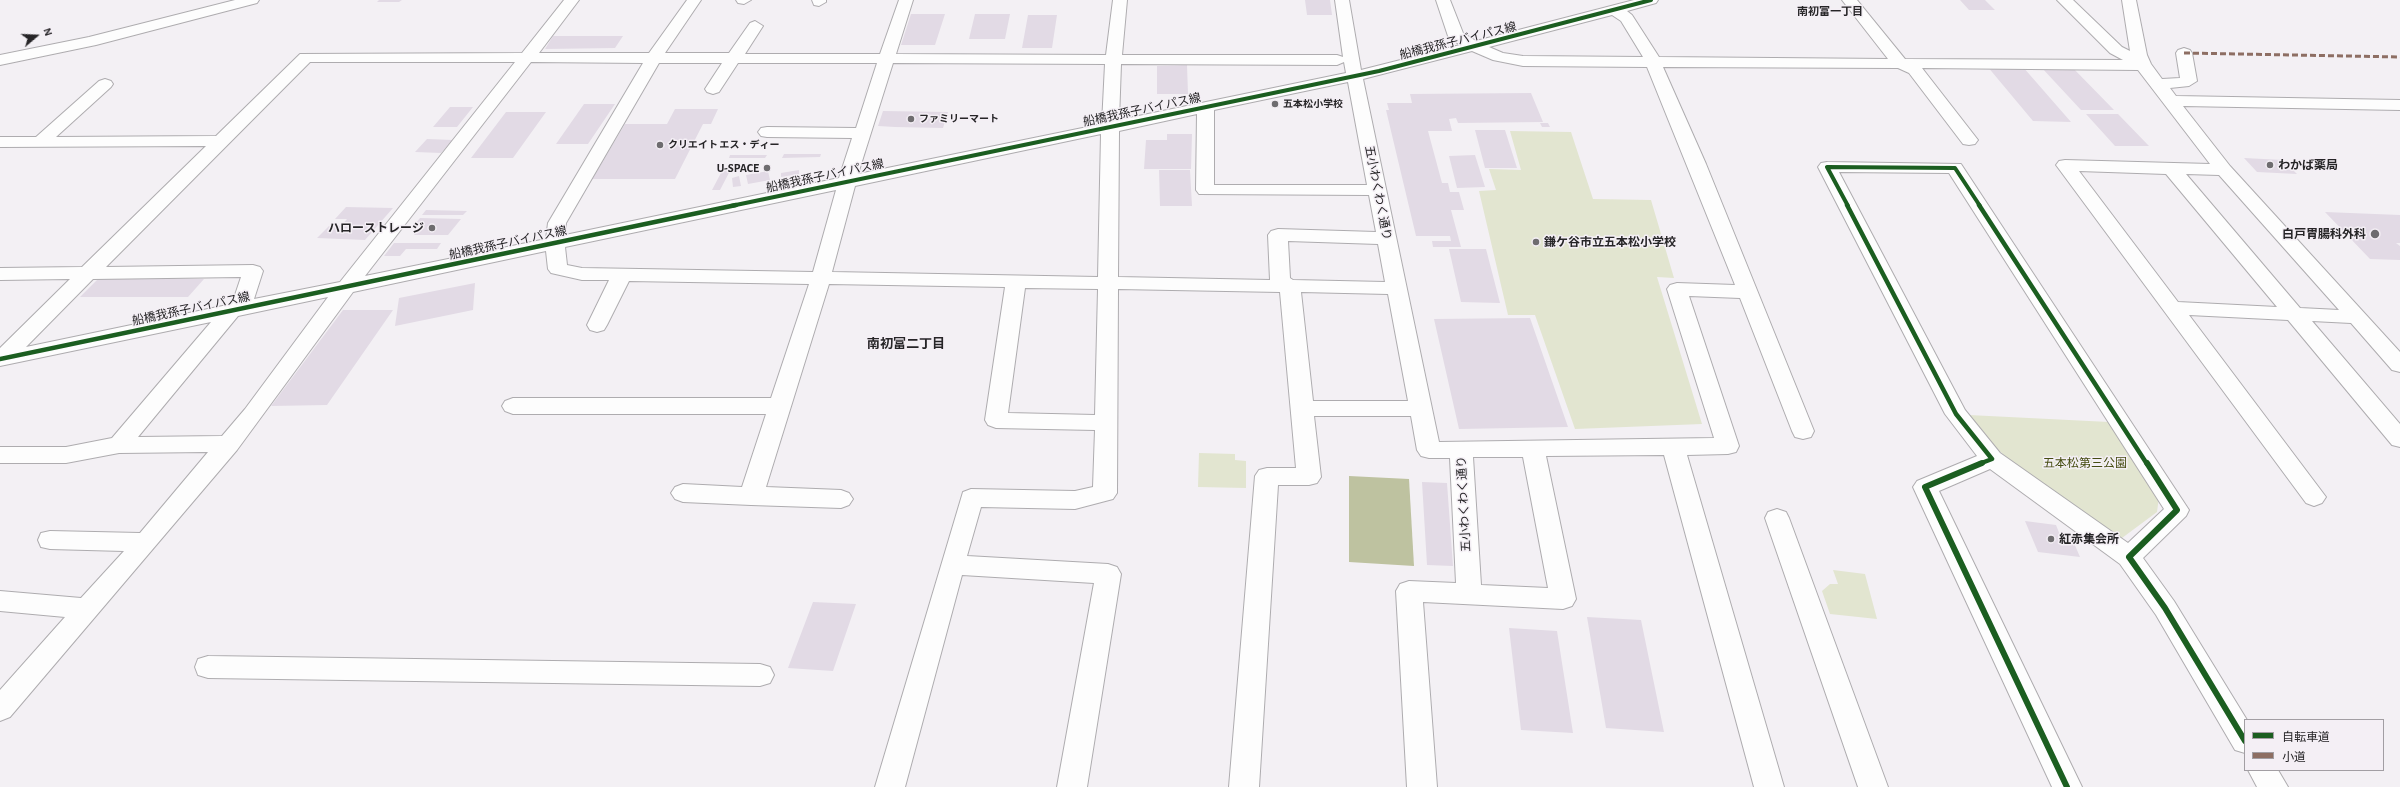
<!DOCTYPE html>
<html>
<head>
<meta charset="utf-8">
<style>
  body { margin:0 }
  #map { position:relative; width:2400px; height:787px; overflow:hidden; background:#f3f0f4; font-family:"Alegreya Sans","Noto Sans JP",sans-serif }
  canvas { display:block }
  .legend { position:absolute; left:2244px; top:719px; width:140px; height:52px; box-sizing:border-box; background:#f4eff5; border:1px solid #a29ea3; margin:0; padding:5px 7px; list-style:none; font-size:12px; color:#262527 }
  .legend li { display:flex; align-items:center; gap:8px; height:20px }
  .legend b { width:20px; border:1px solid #a29ea3 }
  .north { position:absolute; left:16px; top:16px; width:40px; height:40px; -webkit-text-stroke:3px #f4eff5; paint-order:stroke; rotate:71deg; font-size:11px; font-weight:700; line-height:16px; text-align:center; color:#262527 }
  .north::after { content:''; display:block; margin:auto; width:14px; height:18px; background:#262527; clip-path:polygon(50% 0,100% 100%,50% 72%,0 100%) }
</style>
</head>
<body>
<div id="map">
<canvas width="2400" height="787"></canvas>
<ul class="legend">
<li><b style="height:5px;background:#1b5e20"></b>自転車道</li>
<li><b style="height:5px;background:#8d6e63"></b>小道</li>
</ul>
<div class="north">N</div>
</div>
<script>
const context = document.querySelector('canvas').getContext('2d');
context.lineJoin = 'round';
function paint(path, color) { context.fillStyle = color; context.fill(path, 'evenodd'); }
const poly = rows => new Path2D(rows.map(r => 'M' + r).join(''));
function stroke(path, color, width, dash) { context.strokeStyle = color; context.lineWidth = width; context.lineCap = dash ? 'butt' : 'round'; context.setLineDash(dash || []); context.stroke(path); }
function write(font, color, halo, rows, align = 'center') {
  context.font = font + ' "Alegreya Sans","Noto Sans JP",sans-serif'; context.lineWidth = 3; context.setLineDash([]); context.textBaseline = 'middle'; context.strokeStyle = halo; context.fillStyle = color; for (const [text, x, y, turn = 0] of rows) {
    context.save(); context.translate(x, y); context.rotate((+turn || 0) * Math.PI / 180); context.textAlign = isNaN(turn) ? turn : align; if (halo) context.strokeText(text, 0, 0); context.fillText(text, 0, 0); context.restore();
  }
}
paint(poly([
  [1510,131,1571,132,1593,199,1651,200,1674,278,1657,277,1702,424,1575,429,1535,315,1508,315,1479,191,1496,190,1489,169,1521,170],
  [1969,415,2109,422,2159,497,2157,512,2122,538,2115,536,2041,485,2006,457,1990,442],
  [1199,453,1235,454,1235,460,1246,461,1246,488,1198,487],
  [1833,570,1865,574,1877,619,1830,614,1822,591,1830,584,1838,584]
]), '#e2e5d0');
paint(poly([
  [1349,476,1409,479,1414,566,1349,562]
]), '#bec2a0');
paint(poly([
  [379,0,402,0,399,2,377,2],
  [1305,0,1330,0,1332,15,1307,15],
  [1960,0,1985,0,1995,10,1969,10],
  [911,14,945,14,935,45,901,45],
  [975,14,1010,14,1005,39,969,39],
  [1028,15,1057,15,1052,48,1022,48],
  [553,36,623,36,615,48,545,49],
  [1187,65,1188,94,1157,94,1157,66],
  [1987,66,2023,67,2071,122,2033,121],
  [2041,67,2072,67,2114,110,2081,110],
  [1531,93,1543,122,1458,123,1456,118,1449,119,1452,131,1428,131,1442,183,1448,183,1450,192,1459,192,1464,210,1451,210,1461,247,1433,247,1432,241,1451,241,1450,236,1416,236,1386,110,1389,110,1387,103,1412,103,1410,94],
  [584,104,615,104,588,144,556,144],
  [450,107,473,107,457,127,433,127],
  [675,109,718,109,711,124,703,124,675,179,592,179,625,124,667,124],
  [883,111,948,112,943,128,895,127,878,126],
  [506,112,546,112,513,158,471,158],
  [2086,114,2118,114,2149,146,2115,146],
  [1540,123,1548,123,1550,127,1542,127],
  [1475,130,1505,130,1517,168,1485,168],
  [1167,134,1192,134,1191,169,1144,169,1146,140,1167,140],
  [427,139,453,140,441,153,415,152],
  [784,154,821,154,820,157,782,158],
  [730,155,767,155,765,158,729,158],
  [1475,155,1485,187,1457,188,1449,156],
  [2244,158,2283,160,2297,174,2257,172],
  [723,169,731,169,720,190,712,190],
  [799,170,799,174,781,177,781,173],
  [1159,170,1190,170,1192,206,1160,206],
  [768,171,770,180,748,184,746,175],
  [739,176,741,186,733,187,732,178],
  [346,207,393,208,365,240,317,238,329,226,341,226,347,219,335,219],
  [426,210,467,211,463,215,422,215],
  [2325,212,2400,215,2400,243,2396,243,2400,246,2400,260,2370,259],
  [420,218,461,219,448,235,414,235,423,223,416,223],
  [394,243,441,243,437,249,406,249,400,256,384,256],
  [1449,249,1486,249,1500,303,1461,302],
  [98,279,204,279,188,297,80,297],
  [475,283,473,310,395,326,399,298],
  [343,310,393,310,327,405,271,406],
  [1530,318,1568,427,1459,429,1434,319],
  [1422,482,1447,483,1453,566,1427,565],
  [2025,521,2056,525,2060,535,2071,536,2080,557,2038,552],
  [813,602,856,604,833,671,788,668],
  [1587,617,1641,620,1664,732,1606,728],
  [1509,628,1557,631,1573,733,1521,730]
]), '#e2dae5');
const minor = poly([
  [235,0,259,0,257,3,96,45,0,65,0,55,89,37,235,0],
  [564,0,579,0,539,53,649,53,687,0,701,0,665,53,729,53,750,23,755,21,763,26,745,54,880,54,899,0,913,0,896,54,1106,55,1113,0,1127,0,1122,55,1337,55,1343,57,1335,0,1349,0,1361,70,1460,45,1448,36,1436,0,1450,0,1463,33,1476,41,1634,0,1658,0,1656,3,1627,11,1632,15,1659,57,1888,59,1842,0,1857,0,1905,59,2123,60,2110,53,2057,0,2073,0,2122,47,2130,51,2122,0,2136,0,2147,55,2151,64,2162,79,2180,78,2176,53,2178,50,2184,48,2190,50,2192,53,2197,81,2189,86,2170,88,2176,96,2400,100,2400,110,2183,106,2230,166,2400,352,2400,372,2392,370,2351,323,2312,321,2400,424,2400,447,2392,445,2288,320,2189,315,2326,497,2322,503,2314,506,2306,503,2059,169,2056,165,2059,161,2065,160,2210,164,2138,70,1922,68,1978,140,1975,144,1969,145,1963,144,1909,73,1898,68,1663,67,1706,164,1814,431,1811,437,1803,439,1795,437,1792,431,1740,298,1689,296,1739,446,1736,452,1728,454,1687,455,1784,787,1754,787,1664,455,1546,456,1576,599,1572,606,1563,609,1423,602,1437,787,1407,787,1396,591,1400,584,1409,581,1456,583,1450,458,1429,458,1421,456,1417,450,1411,416,1314,416,1321,477,1317,483,1309,485,1278,485,1259,787,1229,787,1255,476,1259,470,1267,468,1296,468,1280,292,1118,289,1117,493,1113,499,1075,509,981,507,967,556,1108,564,1117,567,1121,574,1087,787,1057,787,1094,583,962,575,905,787,875,787,963,492,971,489,1075,491,1093,487,1095,430,996,428,988,425,985,420,1005,287,829,284,766,487,841,490,849,493,853,499,849,505,841,508,751,505,683,502,675,499,671,493,675,487,683,484,742,487,766,414,513,414,505,411,502,406,505,401,513,398,771,398,809,284,629,281,607,325,604,330,597,332,590,330,587,325,609,280,582,280,551,273,548,269,546,251,353,292,237,450,10,717,0,721,0,690,65,617,0,611,0,591,81,598,124,551,50,549,41,547,38,540,41,533,50,531,140,533,208,452,119,453,66,463,0,463,0,447,66,447,112,438,211,322,0,366,0,348,70,279,0,280,0,268,82,267,206,146,0,147,0,137,36,137,99,81,105,79,111,81,113,84,111,87,56,137,216,136,300,54,522,53,564,0],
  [1612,15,1621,21,1643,57,1523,56,1503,53,1489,47,1612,15],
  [1472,51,1493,60,1523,66,1647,67,1735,285,1677,283,1670,285,1667,289,1714,438,1439,442,1363,79,1472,51],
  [310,62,515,62,340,282,254,299,263,271,260,267,253,265,106,267,310,62],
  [531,62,643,63,548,223,546,239,365,276,531,62],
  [1344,62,1346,73,1119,120,1121,64,1337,65,1344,62],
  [659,63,722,63,705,89,707,92,713,94,719,92,738,63,877,63,856,128,767,127,761,128,758,132,761,136,767,137,852,138,839,178,565,235,566,223,659,63],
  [893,63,1105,64,1102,124,858,174,893,63],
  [1348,82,1367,185,1214,185,1214,110,1348,82],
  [1197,114,1196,190,1199,194,1369,195,1376,232,1278,229,1271,231,1268,235,1270,280,1118,277,1119,131,1197,114],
  [1101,134,1098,277,832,272,855,186,1101,134],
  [2079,171,2166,174,2277,307,2178,302,2079,171],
  [2186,174,2219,175,2339,310,2300,308,2186,174],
  [836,190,813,272,582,268,567,265,565,247,836,190],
  [1288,241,1378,244,1385,282,1293,280,1290,278,1288,241],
  [241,277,232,304,26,347,93,279,241,277],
  [1025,288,1098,289,1095,415,1008,413,1025,288],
  [1301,292,1388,294,1408,401,1313,401,1301,292],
  [328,297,245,409,222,436,138,437,238,316,328,297],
  [1473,457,1523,457,1548,588,1481,585,1473,457],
  [736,0,751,0,744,4,738,3,736,0],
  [812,0,826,0,826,2,819,6,814,5,812,0],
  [1827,162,1961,164,2189,510,2186,516,2143,558,2174,601,2247,720,2245,720,2245,753,2235,750,2156,615,2120,564,1990,469,1939,491,2082,787,2052,787,1913,487,1917,481,1977,456,1945,414,1818,167,1821,163,1827,162],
  [1839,172,1949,173,2164,509,2128,543,2000,453,1965,410,1839,172],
  [1777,509,1786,512,1789,518,1888,787,1858,787,1765,518,1768,512,1777,509],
  [208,656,760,664,770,667,774,675,770,683,760,686,208,678,198,675,195,667,198,659,208,656],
  [2248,770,2278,770,2288,787,2257,787,2248,770]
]);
stroke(minor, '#aeacaf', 2);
paint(minor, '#fdfdfd');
stroke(poly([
  [2184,53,2400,57]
]), '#8d6e63', 3, [6, 3]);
stroke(poly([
  [731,206,1379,71,1651,0],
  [1848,206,1827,167,1955,168,1980,206]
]), '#1b5e20', 4);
stroke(poly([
  [1847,205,1956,414,1992,459,1979,464],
  [1979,205,2147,464],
  [0,359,736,205]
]), '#1b5e20', 4.5);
stroke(poly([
  [1982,463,1925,487,2067,787],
  [2147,463,2177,510,2129,557,2165,608,2245,741]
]), '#1b5e20', 6);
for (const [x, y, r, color] of [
  [1275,104,4,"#6e6c6f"],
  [911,119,4,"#6e6c6f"],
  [660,145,4,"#6e6c6f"],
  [2270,165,4,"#6e6c6f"],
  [767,168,4,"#6e6c6f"],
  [432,228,4,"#6e6c6f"],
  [2375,234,5,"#6e6c6f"],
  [1536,242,4,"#6e6c6f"],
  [2051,539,4,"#6e6c6f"]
]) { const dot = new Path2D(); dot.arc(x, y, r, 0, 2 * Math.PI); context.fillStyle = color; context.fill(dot); stroke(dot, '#f4eff5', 1.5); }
write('bold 10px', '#262527', '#f4eff5', [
  ["五本松小学校",1283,104],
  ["ファミリーマート",919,119],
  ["クリエイト エス・ディー",668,145]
], 'left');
write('bold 11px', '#262527', '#f4eff5', [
  ["南初富一丁目",1830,12]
]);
write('12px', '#262527', '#f4eff5', [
  ["船橋我孫子バイパス線",1458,41,-14],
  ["船橋我孫子バイパス線",1142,110,-12],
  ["船橋我孫子バイパス線",825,176,-12],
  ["五小わくわく通り",1378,193,79],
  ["船橋我孫子バイパス線",508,243,-12],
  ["船橋我孫子バイパス線",191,309,-12],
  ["五小わくわく通り",1464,504,-93]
]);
write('bold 12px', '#262527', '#f4eff5', [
  ["わかば薬局",2278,165],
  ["U-SPACE",759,168,"right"],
  ["ハローストレージ",424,228,"right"],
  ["白戸胃腸科外科",2366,234,"right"],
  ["鎌ケ谷市立五本松小学校",1544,242],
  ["紅赤集会所",2059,539]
], 'left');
write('12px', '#464d12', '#f4eff5', [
  ["五本松第三公園",2085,463]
]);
write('bold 13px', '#262527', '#f4eff5', [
  ["南初富二丁目",906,344]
]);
</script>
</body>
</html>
